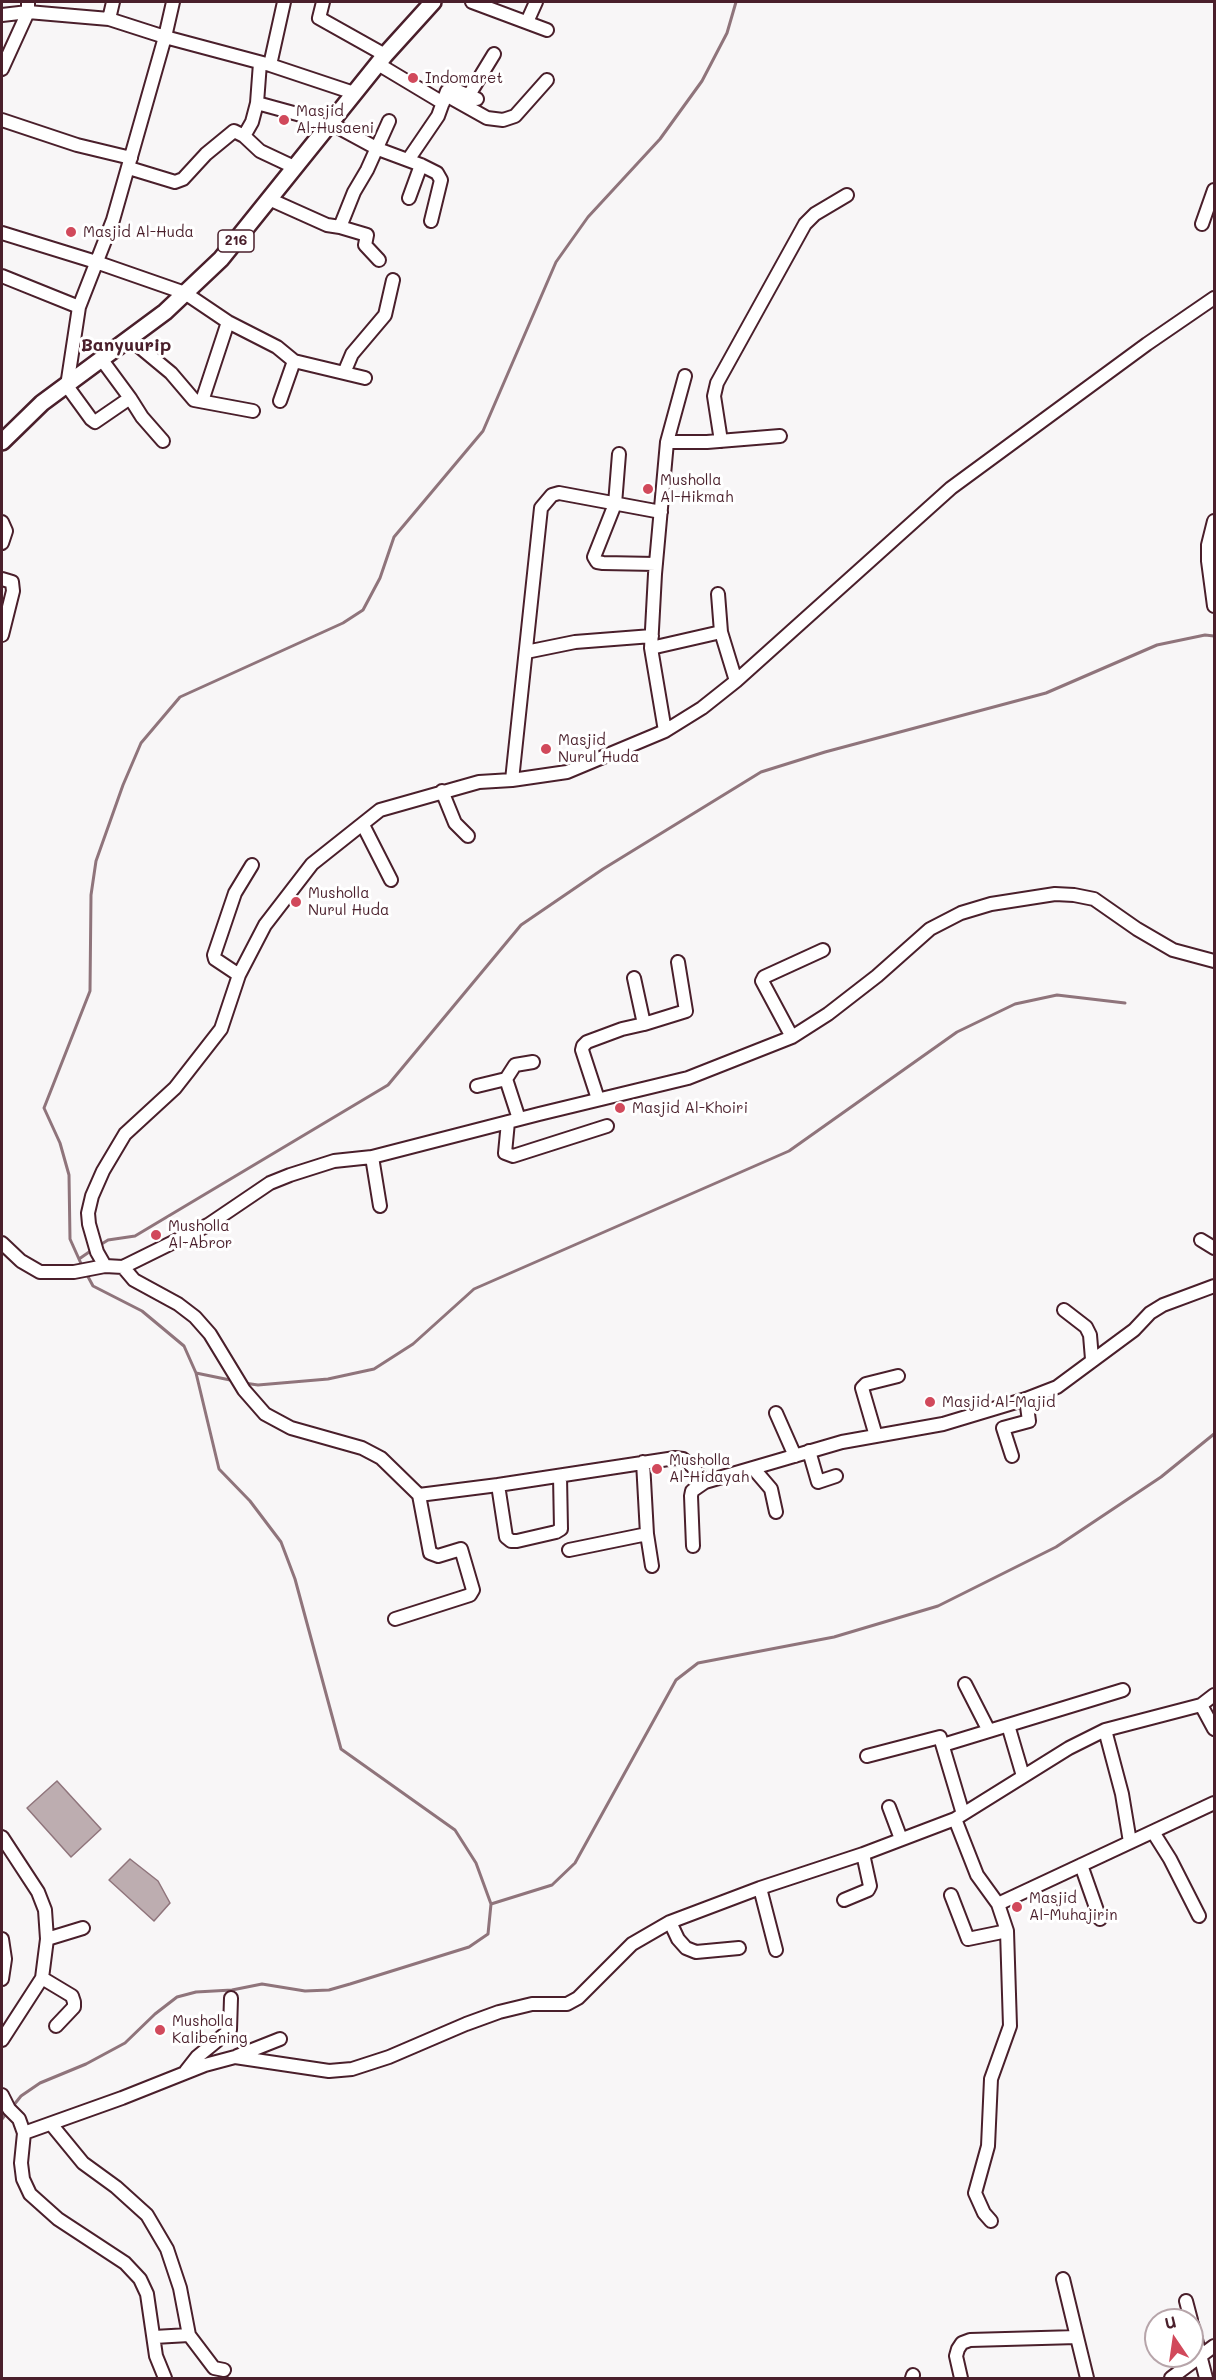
<!DOCTYPE html>
<html>
<head>
<meta charset="utf-8">
<style>
  body { margin:0 }
  #map { position:relative; width:1216px; height:2380px; overflow:hidden; background:#f8f6f7; font-family:Mali,sans-serif }
  canvas { display:block }
  .frame { position:absolute; inset:0; border:3px solid #4a1f2b; pointer-events:none }
  .north { position:absolute; left:1144px; top:2308px; width:60px; height:60px; box-sizing:border-box; background:#fff; border:2px solid #b7a5aa; border-radius:50%; rotate:347deg; font-size:16px; font-weight:700; line-height:24px; text-align:center; color:#4a1f2b }
  .north::after { content:''; display:block; margin:auto; width:21px; height:27px; background:#d1495b; clip-path:polygon(50% 0,100% 100%,50% 72%,0 100%) }
</style>
</head>
<body>
<div id="map">
<canvas width="1216" height="2380"></canvas>
<div class="frame"></div>
<div class="north">U</div>
</div>
<script>
const context = document.querySelector('canvas').getContext('2d');
context.lineJoin = 'round';
function paint(path, color) { context.fillStyle = color; context.fill(path, 'evenodd'); }
const poly = rows => new Path2D(rows.map(r => 'M' + r).join(''));
function stroke(path, color, width, dash) { context.strokeStyle = color; context.lineWidth = width; context.lineCap = dash ? 'butt' : 'round'; context.setLineDash(dash || []); context.stroke(path); }
function write(font, color, halo, rows, align = 'center') {
  context.font = font + ' Mali,sans-serif'; context.lineWidth = 6; context.setLineDash([]); context.textBaseline = 'middle'; context.strokeStyle = halo; context.fillStyle = color; for (const [text, x, y, turn = 0] of rows) {
    context.save(); context.translate(x, y); context.rotate((+turn || 0) * Math.PI / 180); context.textAlign = isNaN(turn) ? turn : align; if (halo) context.strokeText(text, 0, 0); context.fillText(text, 0, 0); context.restore();
  }
}
const water = poly([
  [57,1781,101,1829,71,1857,27,1808,57,1781],
  [130,1859,158,1881,170,1903,154,1921,109,1880,130,1859]
]);
paint(water, '#bdadb0');
stroke(water, '#8f747b', 1.5);
stroke(poly([
  [100,1245,108,1240,135,1236,388,1085,521,925,603,869,761,772,825,752,1046,693,1157,645,1205,635,1214,636],
  [79,1259,92,1250],
  [83,1268,70,1239,69,1175,60,1143,44,1108,90,991,91,895,96,861,123,785,141,743,180,697,343,623,363,610,380,578,394,537,483,431,556,262,588,217,660,139,702,81,727,33,736,2],
  [196,1373,235,1381],
  [244,1383,258,1385,328,1379,374,1369,413,1344,474,1289,789,1151,957,1032,1015,1004,1057,995,1125,1003],
  [491,1904,552,1885,575,1863,676,1680,698,1663,834,1637,938,1606,1056,1547,1161,1477,1214,1434],
  [13,2106,21,2096,40,2083,86,2064,125,2043,155,2014,177,1997,196,1992,232,1990,262,1984,305,1991,329,1990,350,1984,469,1947,488,1934,491,1904,476,1863,455,1830,341,1749,295,1579,281,1542,250,1501,219,1469,196,1373,184,1346,142,1311,93,1286,86,1273],
  [2,2119,8,2111]
]), '#8f747b', 3);
const minor = poly([
  [323,2,319,18,385,55],
  [472,2,547,30],
  [2,15,28,12,109,19,165,37,270,65,354,93],
  [109,19,113,2],
  [527,22,536,2],
  [378,64,443,103],
  [270,65,284,2],
  [2,69,28,12,28,2],
  [446,95,487,118,503,120,515,116,547,80],
  [469,95,494,54],
  [257,103,330,123,378,149,421,165,437,173,441,180,431,221],
  [2,120,77,145,131,158],
  [244,136,260,151,294,167],
  [408,160,438,116,447,91,453,89,477,99],
  [129,168,175,182,183,179,206,154,234,131,244,136,252,122,257,103,260,63],
  [409,198,421,165],
  [269,199,327,225,340,227],
  [1202,224,1214,190],
  [2,233,96,262,185,293,228,322,277,347,294,361,280,401],
  [379,260,365,245,367,235,340,227,354,192,367,170,389,121],
  [2,276,79,307],
  [130,339,171,373,194,400,253,411],
  [102,360,130,398],
  [294,361,365,378],
  [344,373,352,354,385,315,393,280],
  [202,401,228,322],
  [163,441,142,417,130,398,95,422,91,419,67,386,79,307,113,220,165,37,173,2],
  [721,441,714,396,717,383,805,224,815,214,847,195],
  [667,442,685,376],
  [619,454,615,504,594,557,597,562,603,563,656,564],
  [1214,521,1208,545,1208,561,1214,606],
  [2,522,6,531,2,543],
  [2,579,12,582,13,591,2,635],
  [718,594,721,632,736,681],
  [651,648,721,632],
  [526,652,575,642,652,636],
  [665,731,651,648,655,574,667,442,707,442,780,436],
  [512,780,541,508,552,495,559,493,661,512],
  [442,791,455,823,468,836],
  [363,825,391,880],
  [239,975,215,959,214,955,235,893,252,865],
  [644,1024,686,1011,678,962],
  [792,1037,762,981,764,977,823,950],
  [506,1079,515,1065,533,1062],
  [477,1086,506,1079,519,1119],
  [598,1099,582,1050,583,1046,587,1042,622,1029,644,1024,634,978],
  [508,1122,505,1153,513,1156,607,1126],
  [372,1157,380,1206],
  [1201,1240,1214,1248],
  [2,1243,21,1261,40,1272,74,1272,105,1266,123,1267,208,1225,270,1183,290,1175,334,1161,372,1157,539,1114,688,1078,792,1037,828,1014,877,976,930,929,961,913,991,904,1055,894,1074,895,1094,899,1137,929,1173,950,1214,961],
  [105,1266,97,1252,89,1224,88,1213,92,1196,103,1171,125,1134,175,1088,221,1029,239,975,265,925,312,864,380,810,479,782,512,780,567,772,665,731,702,708,736,681,951,488,1147,344,1214,298],
  [123,1267,134,1280,178,1304,195,1317,210,1334,244,1390,265,1414,291,1428,362,1448,381,1458,419,1495,498,1485,675,1458,683,1459,692,1466,705,1482,842,1442,943,1424,1026,1399,1057,1387,1134,1330,1150,1313,1163,1305,1214,1286],
  [1064,1310,1086,1327,1090,1335,1092,1359],
  [776,1413,795,1456],
  [876,1436,862,1388,866,1384,898,1376],
  [809,1451,818,1482,836,1476],
  [1012,1456,1003,1428,1029,1421,1026,1399],
  [753,1468,771,1489,776,1512],
  [498,1485,506,1537,511,1541,517,1541,556,1532,561,1529,560,1476],
  [647,1534,652,1566],
  [693,1546,691,1496,692,1491,705,1482],
  [569,1550,647,1534,643,1462],
  [395,1619,470,1595,473,1590,461,1549,438,1556,430,1553,419,1495],
  [965,1684,989,1731],
  [1201,1705,1214,1729],
  [1008,1725,1023,1776],
  [1105,1730,1122,1794,1130,1842],
  [943,1745,1123,1690],
  [867,1756,940,1737,963,1814],
  [889,1807,901,1839],
  [955,1819,977,1875,998,1904,1214,1803],
  [1153,1832,1170,1859,1199,1916],
  [2,1837,38,1892,45,1910,47,1939,42,1978,2,2040],
  [1081,1865,1100,1919],
  [760,1888,776,1950],
  [951,1895,968,1939,1007,1931],
  [844,1900,868,1890,870,1886,863,1854],
  [670,1922,678,1939,686,1948,696,1952,739,1948],
  [2,1939,5,1959,2,1979],
  [47,1939,83,1928],
  [42,1978,72,1996,74,2002,74,2007,56,2026],
  [237,2056,280,2039],
  [186,2071,197,2057,230,2030,231,1998],
  [2,2095,9,2109,19,2119,24,2133,21,2163,23,2179,30,2194,58,2219,125,2263,140,2279,147,2294,156,2356,165,2378],
  [51,2124,83,2163,116,2187,147,2215,167,2249,180,2288,189,2335],
  [24,2133,122,2098,205,2065,235,2057,329,2071,352,2069,389,2057,466,2024,499,2012,532,2004,567,2004,578,1998,632,1944,670,1922,760,1888,863,1854,955,1819,1069,1748,1105,1730,1201,1705,1214,1695],
  [991,2221,984,2213,975,2193,988,2146,991,2079,1010,2026,1007,1931,998,1904],
  [1063,2279,1077,2337],
  [1186,2301,1191,2320],
  [1192,2324,1206,2378],
  [154,2337,189,2335,214,2368,224,2370],
  [912,2378,913,2375],
  [961,2378,956,2356,958,2349,962,2343,970,2340,1077,2337,1087,2378],
  [1171,2378,1214,2346]
]);
const major = poly([
  [2,442,42,403,165,312,221,259,385,55,433,2]
]);
stroke(minor, '#4a1f2b', 16);
stroke(major, '#4a1f2b', 20);
stroke(minor, '#fff', 12);
stroke(major, '#fff', 15);
for (const [x, y, r, color] of [
  [413,78,6,"#d1495b"],
  [284,120,6,"#d1495b"],
  [71,232,6,"#d1495b"],
  [648,489,6,"#d1495b"],
  [546,749,6,"#d1495b"],
  [296,902,6,"#d1495b"],
  [620,1108,6,"#d1495b"],
  [156,1235,6,"#d1495b"],
  [930,1402,6,"#d1495b"],
  [657,1469,6,"#d1495b"],
  [1017,1907,6,"#d1495b"],
  [160,2030,6,"#d1495b"]
]) { const dot = new Path2D(); dot.arc(x, y, r, 0, 2 * Math.PI); context.fillStyle = color; context.fill(dot); stroke(dot, '#fff', 2); }
for (const [x, y, w] of [
  [236,241,36]
]) { const box = new Path2D(); box.roundRect(x - w / 2, y - 11, w, 22, 4.5); context.fillStyle = '#fff'; context.fill(box); stroke(box, '#4a1f2b', 1.5); }
write('bold 14px', '#4a1f2b', null, [
  ["216",236,241]
]);
write('15px', '#4a1f2b', '#fff', [
  ["Indomaret",425,78],
  ["Masjid",296,111],
  ["Al-Husaeni",296,128],
  ["Masjid Al-Huda",83,232],
  ["Musholla",660,480],
  ["Al-Hikmah",660,497],
  ["Masjid",558,740],
  ["Nurul Huda",558,757],
  ["Musholla",308,893],
  ["Nurul Huda",308,910],
  ["Masjid Al-Khoiri",632,1108],
  ["Musholla",168,1226],
  ["Al-Abror",168,1243],
  ["Masjid Al-Majid",942,1402],
  ["Musholla",669,1460],
  ["Al-Hidayah",669,1477],
  ["Masjid",1029,1898],
  ["Al-Muhajirin",1029,1915],
  ["Musholla",172,2021],
  ["Kalibening",172,2038]
], 'left');
write('bold 18px', '#4a1f2b', '#fff', [
  ["Banyuurip",126,345]
]);
</script>
</body>
</html>
